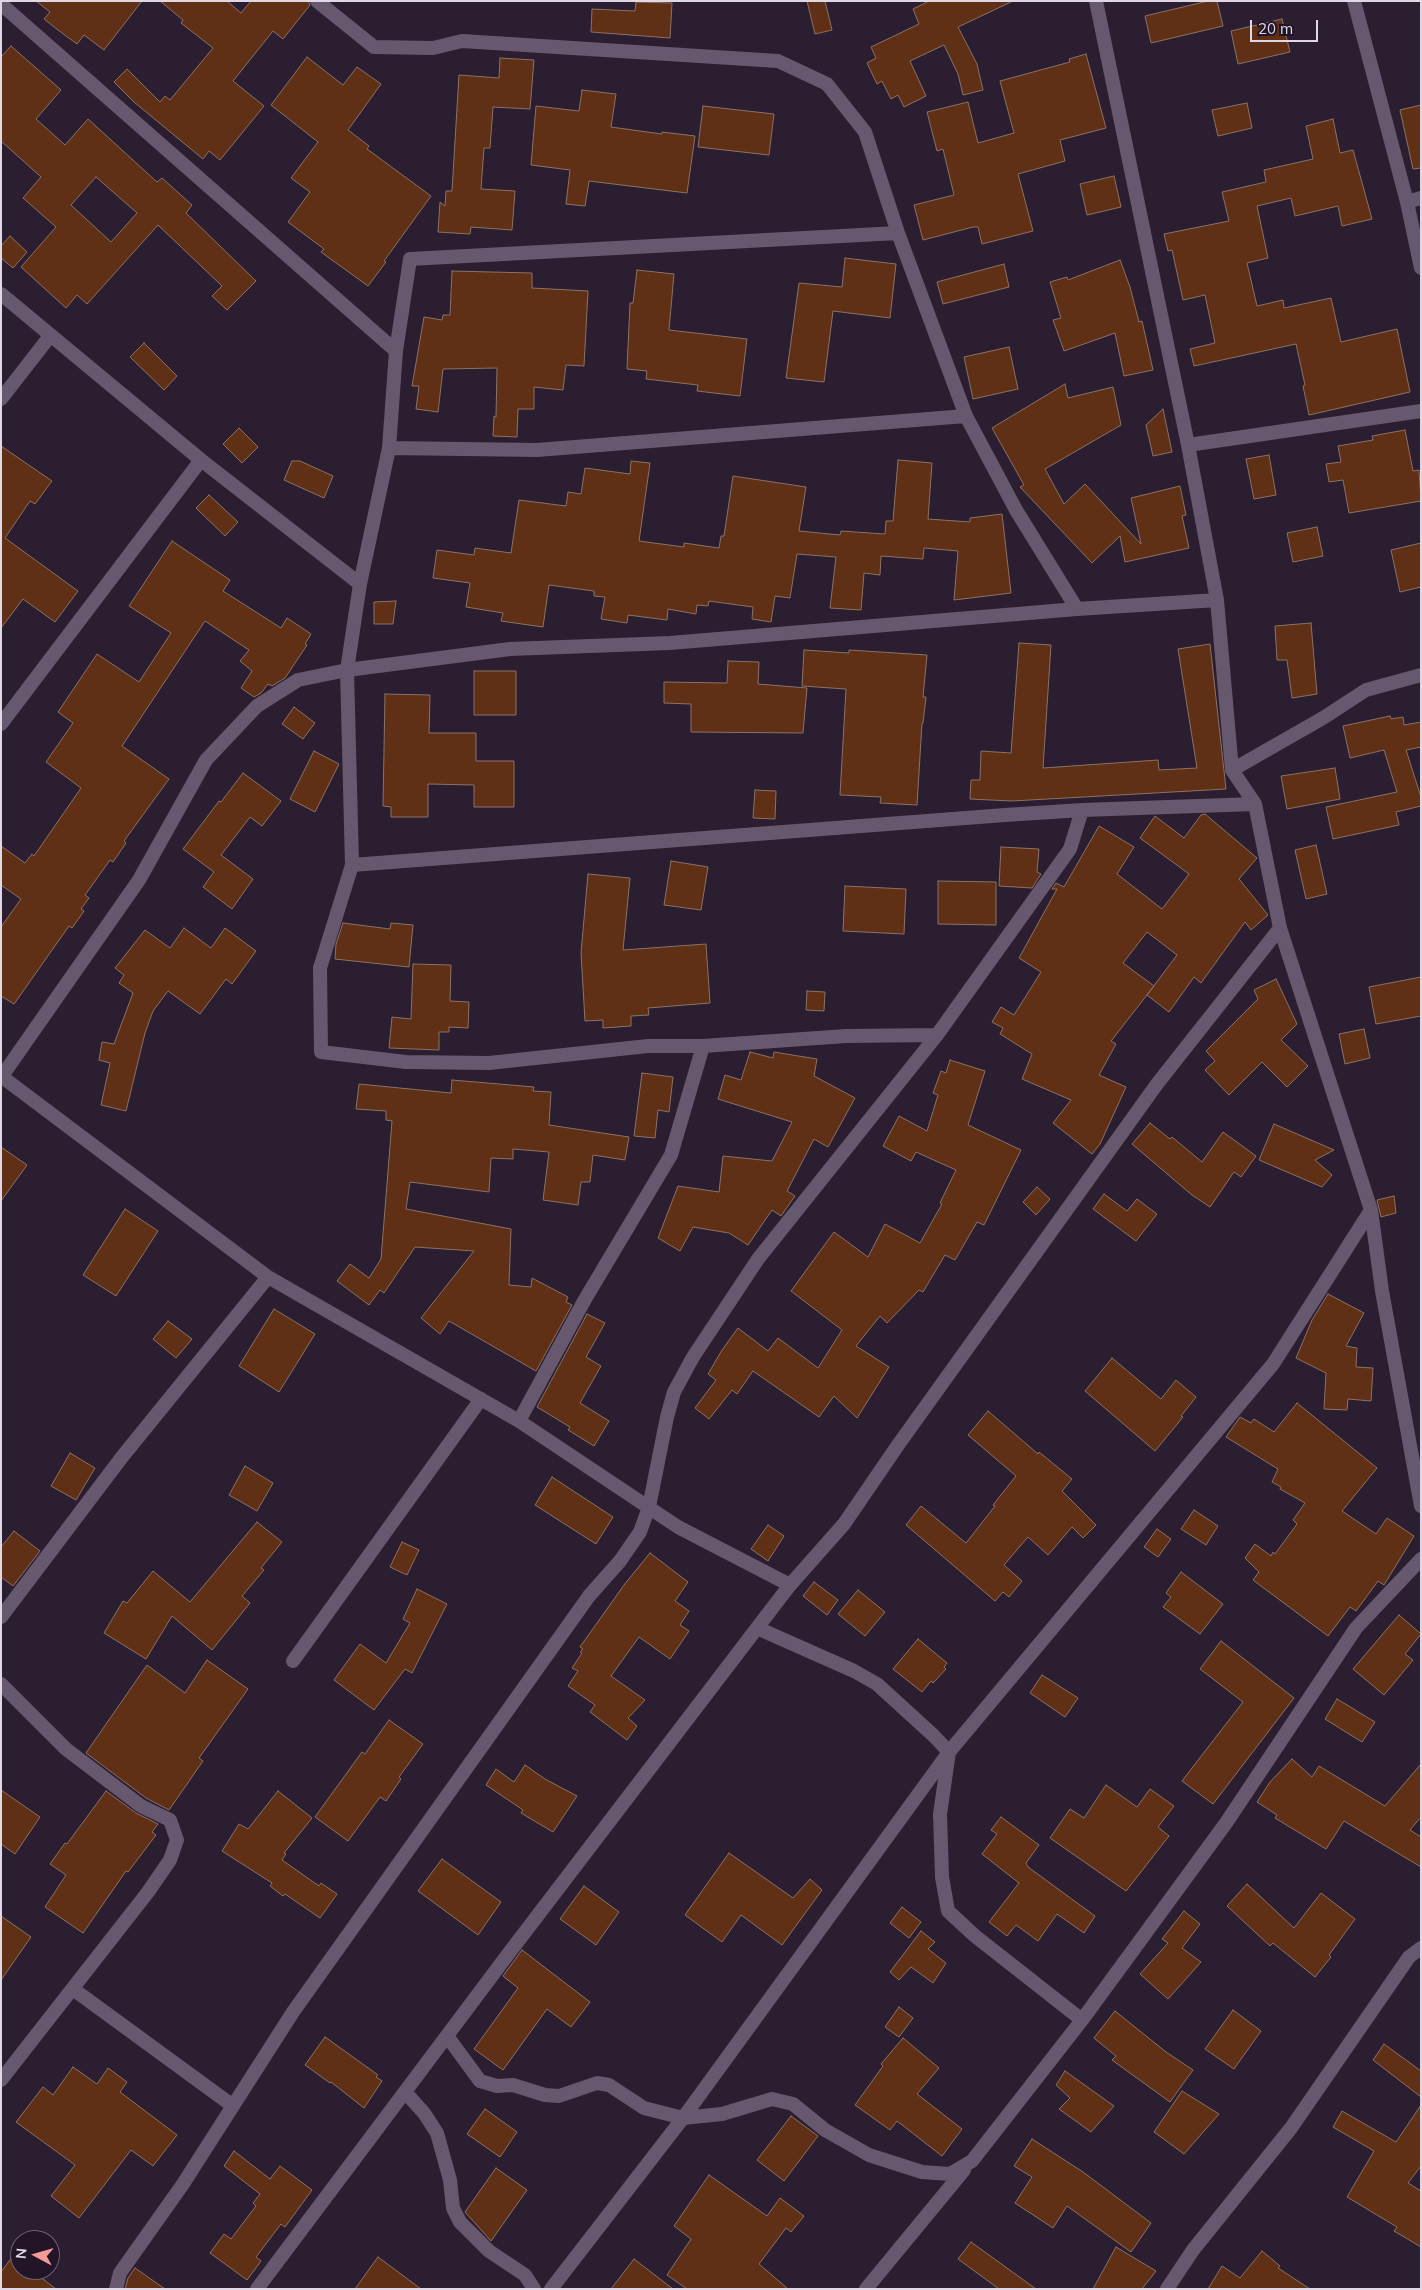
<!DOCTYPE html>
<html>
<head>
<meta charset="utf-8">
<style>
  body { margin:0 }
  #map { position:relative; width:1422px; height:2290px; overflow:hidden; background:#2b1e31; font-family:Mulish,sans-serif }
  canvas { display:block }
  .frame { position:absolute; inset:0; border:2px solid #e1d8e5; pointer-events:none }
  .north { position:absolute; left:10px; top:2230px; width:50px; height:50px; box-sizing:border-box; background:#211527; border:1px solid #6e6373; border-radius:50%; rotate:276deg; font-size:14px; font-weight:700; line-height:20px; text-align:center; color:#e1d8e5 }
  .north::after { content:''; display:block; margin:auto; width:18px; height:22px; background:#f59b96; clip-path:polygon(50% 0,100% 100%,50% 72%,0 100%) }
  .scale { position:absolute; left:1250px; top:20px; width:68px; height:22px; box-sizing:border-box; border:2px solid #e1d8e5; border-top:0; padding-left:6px; font-size:15px; line-height:18px; white-space:nowrap; color:#e1d8e5; -webkit-text-stroke:4px #211527; paint-order:stroke }
</style>
</head>
<body>
<div id="map">
<canvas width="1422" height="2290"></canvas>
<div class="frame"></div>
<div class="north">N</div>
<div class="scale">20 m</div>
</div>
<script>
const context = document.querySelector('canvas').getContext('2d');
context.lineJoin = 'round';
function paint(path, color) { context.fillStyle = color; context.fill(path, 'evenodd'); }
const poly = rows => new Path2D(rows.map(r => 'M' + r).join(''));
function stroke(path, color, width, dash) { context.strokeStyle = color; context.lineWidth = width; context.lineCap = dash ? 'butt' : 'round'; context.setLineDash(dash || []); context.stroke(path); }
const building = poly([
  [36,1,142,1,104,50,84,35,77,44,62,33,44,19,50,12,36,1],
  [160,1,227,1,241,13,251,1,308,1,310,5,283,39,273,31,233,81,264,106,220,160,209,151,203,159,134,102,114,82,127,69,160,102,165,96,170,100,213,48,181,23,183,20,160,1],
  [807,1,825,1,832,30,815,34,807,1],
  [929,1,1013,1,958,27,977,64,983,90,963,95,958,74,944,45,910,61,926,96,904,107,898,95,891,99,882,81,877,84,867,63,876,58,871,47,919,24,913,9,929,1],
  [1208,1,1217,1,1223,26,1151,43,1145,16,1208,1],
  [636,2,672,3,670,38,591,32,592,9,635,11,636,2],
  [1282,19,1290,52,1238,64,1231,31,1282,19],
  [11,46,61,90,36,119,65,145,88,119,157,182,162,178,192,205,186,213,256,281,227,310,212,296,222,286,158,225,87,304,77,295,66,308,21,267,56,227,23,198,41,177,1,141,1,57,11,46],
  [96,177,137,213,111,242,71,205,96,177],
  [1086,54,1106,128,1060,140,1065,161,1018,174,1033,231,982,244,978,227,973,227,923,240,914,205,954,195,943,149,937,151,927,112,968,102,978,143,1014,133,1000,81,1070,62,1069,59,1086,54],
  [307,57,343,85,357,67,381,84,348,130,369,146,367,149,431,196,384,261,386,262,368,286,321,252,324,249,288,222,310,192,291,178,318,142,271,105,307,57],
  [500,58,534,60,530,109,493,107,490,148,484,148,481,189,515,191,512,230,471,227,470,234,438,232,440,202,445,206,446,191,452,191,459,75,499,78,500,58],
  [582,90,616,94,611,127,662,134,662,132,695,136,687,193,589,181,585,206,566,204,570,170,531,165,536,106,579,111,582,90],
  [1247,103,1252,128,1218,136,1212,110,1247,103],
  [1421,105,1421,168,1413,169,1400,110,1421,105],
  [703,106,774,114,769,155,698,147,703,106],
  [1333,119,1340,153,1353,150,1372,219,1342,226,1338,206,1295,216,1291,198,1257,206,1268,258,1247,263,1257,306,1283,300,1284,308,1331,298,1341,342,1397,329,1410,392,1309,415,1303,386,1305,385,1296,344,1194,366,1190,349,1215,343,1205,295,1183,300,1172,250,1168,251,1164,234,1229,221,1222,192,1266,182,1264,170,1313,159,1306,126,1333,119],
  [1114,176,1121,207,1087,215,1080,184,1114,176],
  [10,236,27,252,13,268,1,258,1,246,10,236],
  [845,258,896,264,890,318,833,311,824,382,786,378,799,283,842,287,845,258],
  [1120,260,1130,287,1139,322,1142,321,1153,370,1124,376,1115,333,1064,351,1053,320,1061,318,1050,282,1067,277,1068,280,1120,260],
  [1004,264,1009,287,943,304,937,282,1004,264],
  [637,270,674,274,669,330,747,339,740,396,697,391,698,385,646,379,647,371,627,369,630,303,633,303,637,270],
  [452,271,532,273,532,288,588,291,584,366,566,365,563,390,534,387,534,409,518,409,517,437,493,436,494,416,496,417,497,368,443,369,438,412,416,409,419,386,412,386,424,317,442,320,443,315,450,315,452,271],
  [144,343,177,376,164,390,130,357,144,343],
  [1009,347,1018,389,973,399,964,357,1009,347],
  [1065,384,1068,398,1113,387,1121,425,1045,469,1064,504,1085,484,1141,544,1131,498,1180,486,1186,515,1182,516,1189,548,1125,562,1120,536,1092,563,1020,487,1024,485,992,428,1065,384],
  [1163,409,1172,452,1153,456,1146,425,1163,409],
  [239,428,258,447,242,463,223,444,239,428],
  [1405,430,1413,471,1419,470,1421,501,1349,513,1343,480,1329,482,1326,464,1341,462,1338,446,1373,440,1372,436,1405,430],
  [1,446,52,481,35,504,30,501,5,538,78,591,55,622,23,599,1,628,1,446],
  [1269,455,1276,495,1254,499,1246,459,1269,455],
  [898,460,932,463,928,519,970,522,970,518,1002,514,1011,593,954,600,958,551,924,548,923,559,881,556,880,575,864,573,861,610,830,608,836,557,797,554,790,598,775,596,771,622,752,619,753,607,709,601,708,606,697,605,696,614,668,609,667,620,628,615,627,623,601,619,605,597,594,596,594,591,549,585,543,627,501,621,503,613,466,607,470,583,433,578,437,550,474,555,475,548,511,553,519,500,566,506,568,492,581,494,585,468,630,474,631,461,650,463,639,541,684,547,684,543,719,548,721,536,724,536,733,476,806,487,799,531,840,535,841,531,885,534,886,521,893,521,898,460],
  [292,461,300,461,333,476,324,498,284,480,292,461],
  [209,495,238,522,225,536,196,508,209,495],
  [1317,527,1323,556,1293,562,1287,533,1317,527],
  [172,541,230,580,223,591,281,628,287,618,311,634,305,644,307,645,285,678,272,686,268,684,261,693,254,697,241,688,252,671,240,661,249,650,205,621,122,746,169,779,124,841,126,843,113,862,110,860,85,895,89,898,81,909,84,911,72,928,69,926,14,1004,1,996,1,927,21,899,1,885,1,846,25,863,32,854,34,856,81,788,46,762,73,723,58,712,97,654,139,682,171,633,129,606,172,541],
  [1421,543,1421,587,1400,592,1391,550,1421,543],
  [396,601,393,624,374,624,374,602,396,601],
  [1311,623,1317,694,1292,698,1287,660,1277,660,1275,626,1311,623],
  [1019,643,1051,645,1043,768,1158,760,1159,770,1197,768,1178,649,1210,644,1226,789,1012,801,970,799,971,780,980,780,981,751,1011,753,1019,643],
  [804,650,849,653,849,650,927,655,923,697,926,697,923,723,922,723,917,805,880,803,881,797,840,795,846,689,802,686,804,650],
  [728,661,759,662,758,684,807,688,803,733,691,732,691,704,664,703,664,682,727,683,728,661],
  [474,671,516,671,516,715,474,715,474,671],
  [385,694,430,695,429,733,476,733,476,761,514,761,514,807,474,807,474,785,428,784,428,817,391,817,391,807,383,806,385,694],
  [294,707,315,723,303,739,282,724,294,707],
  [1390,716,1391,719,1403,717,1404,725,1421,722,1421,747,1406,750,1421,797,1421,806,1396,812,1399,825,1333,839,1326,807,1397,792,1384,750,1350,758,1343,726,1390,716],
  [314,751,339,764,315,812,290,799,314,751],
  [1335,768,1340,799,1287,809,1281,776,1335,768],
  [243,773,281,801,262,826,250,817,221,855,253,879,232,909,203,887,214,872,183,849,219,801,221,802,243,773],
  [755,790,776,791,775,819,753,818,755,790],
  [1205,814,1257,858,1239,879,1268,915,1251,930,1245,922,1201,983,1194,977,1169,1012,1147,995,1177,955,1147,932,1123,963,1154,986,1111,1041,1116,1044,1099,1075,1126,1087,1100,1144,1092,1154,1053,1123,1071,1100,1022,1079,1032,1054,1000,1034,1003,1028,992,1022,1001,1007,1014,1015,1041,972,1019,958,1057,889,1052,889,1056,883,1064,887,1099,826,1134,847,1117,874,1162,909,1189,874,1140,838,1155,816,1184,838,1201,815,1205,814],
  [1316,845,1327,894,1306,899,1295,850,1316,845],
  [1001,847,1039,849,1037,872,1041,874,1032,888,999,886,1001,847],
  [671,861,708,867,701,910,664,905,671,861],
  [588,874,630,878,623,950,706,944,710,1003,648,1008,649,1015,631,1016,631,1026,603,1028,603,1020,585,1021,581,953,588,874],
  [938,881,996,882,996,925,938,924,938,881],
  [845,886,906,889,904,934,843,931,845,886],
  [343,923,390,929,391,923,413,925,409,967,335,959,336,944,343,923],
  [184,928,211,948,225,928,256,951,232,984,226,979,200,1014,168,991,153,1011,145,1033,126,1111,101,1105,110,1063,99,1060,102,1042,114,1044,133,993,119,983,124,975,115,968,145,930,170,948,184,928],
  [413,964,451,965,450,1001,469,1002,468,1028,449,1027,449,1032,439,1032,439,1050,389,1048,392,1017,411,1019,413,964],
  [1421,977,1421,1016,1376,1024,1369,987,1421,977],
  [1276,979,1297,1024,1281,1040,1308,1066,1287,1087,1262,1062,1229,1095,1205,1070,1215,1061,1206,1051,1258,999,1254,990,1276,979],
  [807,991,825,992,824,1011,806,1010,807,991],
  [1364,1029,1370,1058,1345,1064,1339,1034,1364,1029],
  [750,1052,773,1058,774,1052,817,1059,814,1076,855,1098,828,1147,814,1139,787,1191,795,1196,781,1216,772,1210,748,1245,729,1233,693,1227,680,1251,658,1238,678,1186,719,1192,723,1156,772,1161,792,1122,718,1099,725,1075,741,1080,750,1052],
  [950,1060,985,1071,968,1125,1021,1150,984,1225,977,1222,955,1260,945,1255,923,1292,919,1290,887,1323,880,1316,856,1346,889,1367,857,1418,834,1396,819,1417,753,1371,737,1394,732,1390,709,1419,695,1408,716,1380,708,1374,722,1350,738,1328,768,1351,778,1338,818,1368,842,1330,791,1291,834,1232,868,1257,885,1224,920,1243,942,1204,940,1203,956,1170,916,1152,911,1161,883,1146,899,1116,927,1131,938,1095,933,1093,941,1071,946,1073,950,1060],
  [642,1073,673,1077,669,1112,658,1110,655,1138,634,1136,642,1073],
  [452,1080,534,1087,533,1091,551,1092,549,1125,629,1137,625,1160,593,1155,590,1182,581,1182,578,1205,543,1200,549,1152,513,1149,513,1159,491,1158,489,1192,410,1182,406,1209,511,1229,509,1285,531,1287,532,1278,568,1297,566,1302,572,1305,536,1371,449,1321,440,1334,421,1318,474,1251,415,1247,384,1293,380,1290,369,1305,337,1281,350,1264,369,1278,381,1259,392,1121,386,1120,386,1111,356,1109,359,1084,451,1093,452,1080],
  [1150,1123,1170,1139,1172,1137,1202,1162,1223,1132,1256,1156,1241,1177,1234,1172,1210,1207,1192,1195,1132,1144,1150,1123],
  [1274,1124,1334,1150,1315,1160,1332,1175,1322,1187,1259,1160,1274,1124],
  [1,1147,27,1165,1,1201,1,1147],
  [1037,1187,1050,1199,1036,1215,1023,1202,1037,1187],
  [1104,1194,1127,1211,1137,1199,1157,1214,1136,1241,1093,1209,1104,1194],
  [1394,1196,1396,1213,1381,1217,1377,1200,1394,1196],
  [125,1209,158,1231,116,1296,83,1275,125,1209],
  [1328,1294,1364,1313,1346,1346,1357,1348,1356,1367,1373,1368,1371,1401,1348,1399,1347,1410,1324,1409,1326,1373,1296,1358,1312,1320,1328,1294],
  [274,1309,315,1334,279,1392,239,1366,274,1309],
  [587,1314,605,1323,586,1357,601,1366,580,1403,609,1421,594,1446,568,1430,570,1427,537,1407,587,1314],
  [168,1321,192,1339,176,1358,153,1339,168,1321],
  [1112,1358,1161,1399,1176,1380,1196,1397,1181,1416,1183,1417,1155,1451,1085,1391,1112,1358],
  [1297,1403,1377,1468,1342,1511,1376,1534,1387,1518,1414,1536,1384,1585,1378,1581,1356,1611,1350,1607,1328,1636,1253,1580,1259,1572,1245,1558,1255,1544,1271,1556,1273,1552,1275,1554,1297,1524,1293,1520,1305,1503,1280,1489,1281,1487,1272,1482,1278,1469,1226,1437,1240,1417,1251,1423,1254,1419,1274,1432,1297,1403],
  [988,1411,1038,1454,1039,1452,1072,1479,1062,1491,1096,1525,1083,1538,1072,1527,1048,1555,1028,1537,1004,1565,1022,1581,1009,1597,1003,1592,995,1601,906,1525,921,1506,966,1543,995,1506,993,1505,1016,1476,968,1435,988,1411],
  [70,1453,95,1468,76,1500,51,1486,70,1453],
  [245,1466,273,1483,257,1511,229,1495,245,1466],
  [552,1477,613,1517,596,1544,535,1505,552,1477],
  [1194,1510,1218,1526,1206,1545,1181,1529,1194,1510],
  [257,1522,282,1542,261,1568,264,1570,242,1596,250,1603,212,1650,172,1616,146,1659,104,1633,123,1601,127,1603,153,1571,190,1602,257,1522],
  [768,1525,784,1536,768,1561,751,1549,768,1525],
  [1157,1529,1171,1539,1158,1557,1144,1547,1157,1529],
  [14,1531,40,1551,13,1586,1,1577,1,1547,14,1531],
  [402,1542,419,1550,407,1575,390,1567,402,1542],
  [650,1553,688,1582,675,1601,689,1611,680,1625,689,1631,670,1659,639,1637,611,1676,645,1700,628,1718,637,1726,627,1740,590,1712,595,1705,568,1686,578,1671,572,1668,582,1653,580,1652,583,1649,580,1647,624,1585,650,1553],
  [1181,1572,1223,1604,1200,1634,1163,1607,1171,1597,1166,1593,1181,1572],
  [814,1582,838,1600,827,1615,803,1596,814,1582],
  [417,1589,447,1604,412,1673,405,1669,374,1710,334,1680,360,1644,386,1663,410,1623,403,1619,417,1589],
  [858,1590,885,1612,865,1636,838,1614,858,1590],
  [1399,1615,1421,1634,1405,1654,1413,1660,1384,1695,1353,1669,1399,1615],
  [918,1639,947,1663,944,1667,946,1669,933,1683,931,1681,922,1692,893,1669,918,1639],
  [1221,1641,1294,1698,1213,1804,1182,1781,1243,1702,1200,1669,1221,1641],
  [207,1660,248,1689,199,1758,203,1761,169,1810,146,1798,86,1753,147,1665,185,1693,207,1660],
  [1042,1675,1078,1698,1065,1717,1030,1693,1042,1675],
  [1337,1699,1375,1722,1362,1742,1325,1719,1337,1699],
  [389,1720,423,1744,399,1777,401,1779,386,1801,380,1797,348,1841,315,1817,362,1752,365,1754,389,1720],
  [1292,1759,1312,1777,1319,1766,1385,1806,1421,1764,1421,1817,1410,1830,1421,1837,1421,1867,1344,1821,1326,1849,1275,1818,1277,1815,1257,1802,1270,1782,1292,1759],
  [525,1765,545,1779,577,1796,553,1832,521,1813,523,1810,486,1785,496,1769,514,1782,525,1765],
  [1106,1785,1137,1807,1150,1789,1174,1806,1158,1827,1169,1836,1126,1891,1050,1838,1070,1809,1084,1818,1106,1785],
  [1,1790,40,1817,15,1854,1,1844,1,1790],
  [106,1791,136,1813,158,1824,152,1832,156,1835,128,1872,126,1871,83,1933,45,1907,66,1875,50,1864,65,1843,67,1844,106,1791],
  [278,1791,312,1818,284,1853,286,1854,282,1860,319,1886,321,1883,337,1894,320,1918,285,1894,283,1896,270,1886,272,1883,222,1851,239,1824,248,1829,278,1791],
  [1001,1817,1039,1845,1026,1863,1028,1867,1095,1916,1084,1933,1057,1914,1038,1941,1016,1925,1007,1936,989,1922,1019,1883,982,1854,997,1834,991,1830,1001,1817],
  [729,1853,793,1898,810,1879,822,1890,782,1945,741,1915,722,1942,685,1915,729,1853],
  [442,1859,501,1902,478,1935,418,1891,442,1859],
  [1247,1884,1294,1928,1321,1893,1355,1919,1329,1955,1331,1957,1315,1977,1273,1943,1270,1946,1227,1906,1247,1884],
  [584,1886,619,1912,596,1945,560,1919,584,1886],
  [902,1907,921,1922,909,1938,890,1923,902,1907],
  [1184,1911,1200,1924,1182,1948,1201,1962,1168,1999,1140,1974,1168,1943,1162,1939,1184,1911],
  [1,1916,31,1937,1,1980,1,1916],
  [921,1931,935,1942,928,1949,946,1963,933,1983,911,1967,899,1980,890,1972,921,1931],
  [522,1950,590,2002,571,2027,547,2009,503,2070,474,2049,518,1988,503,1976,522,1950],
  [899,2007,913,2018,899,2037,885,2027,899,2007],
  [1233,2010,1261,2031,1234,2069,1205,2049,1233,2010],
  [1115,2011,1166,2052,1193,2070,1170,2102,1112,2060,1116,2056,1094,2038,1115,2011],
  [325,2037,378,2075,376,2077,382,2081,364,2108,331,2082,330,2083,305,2065,325,2037],
  [903,2038,939,2068,917,2094,962,2129,942,2156,897,2121,890,2130,855,2105,883,2066,881,2064,903,2038],
  [1384,2044,1421,2071,1421,2097,1373,2060,1384,2044],
  [73,2067,97,2084,108,2068,127,2082,120,2092,177,2135,153,2166,131,2150,79,2218,51,2196,75,2165,16,2122,43,2087,53,2095,73,2067],
  [1065,2071,1114,2106,1091,2132,1059,2109,1070,2098,1056,2085,1065,2071],
  [1182,2091,1219,2114,1184,2154,1154,2132,1182,2091],
  [1421,2105,1421,2166,1408,2183,1421,2191,1421,2247,1394,2231,1397,2227,1347,2197,1374,2151,1333,2127,1342,2111,1396,2142,1421,2105],
  [485,2109,517,2132,500,2157,467,2134,485,2109],
  [791,2116,818,2136,784,2181,757,2160,791,2116],
  [1032,2139,1083,2172,1151,2223,1131,2252,1067,2206,1053,2228,1015,2203,1032,2177,1014,2166,1032,2139],
  [234,2151,270,2179,280,2166,312,2190,285,2227,281,2224,256,2257,261,2261,247,2280,210,2253,224,2234,231,2239,256,2206,253,2203,260,2194,224,2166,234,2151],
  [496,2168,527,2190,491,2241,465,2212,496,2168],
  [709,2175,767,2216,780,2198,804,2216,791,2232,786,2228,759,2264,788,2289,687,2289,667,2275,691,2239,674,2226,709,2175],
  [971,2242,1036,2289,999,2289,958,2259,971,2242],
  [1116,2247,1156,2271,1142,2289,1093,2289,1116,2247],
  [1262,2251,1280,2266,1278,2268,1310,2289,1208,2289,1222,2266,1240,2278,1262,2251],
  [13,2256,20,2261,20,2270,31,2270,56,2289,1,2289,1,2272,13,2256],
  [378,2257,421,2289,355,2289,378,2257],
  [634,2259,673,2289,611,2289,634,2259],
  [135,2268,165,2289,125,2289,128,2278,135,2268]
]);
paint(building, '#5f3016');
stroke(building, '#8c7265', 1);
stroke(poly([
  [317,1,374,47,433,48,462,41,778,61,827,84,865,132,898,233,966,416,1016,510,1077,609],
  [1096,1,1188,445,1217,600,1232,770,1255,804,1280,928,1371,1210,1382,1291,1421,1506],
  [1354,1,1407,202,1421,268],
  [1,4,396,351],
  [1407,202,1421,198],
  [898,233,410,259,396,351,389,448,360,584,347,670,352,865,320,968,321,1052,406,1062,489,1063,648,1046,703,1046,846,1036,937,1035],
  [1,294,201,460,360,584],
  [1,399,50,336],
  [1188,445,1421,411],
  [389,448,537,450,966,416],
  [1,724,201,460],
  [1232,770,1323,718,1366,690,1421,675],
  [352,865,1005,815,1082,810,1255,804],
  [1,1076,268,1277,519,1421,678,1527,790,1585],
  [2,1076,139,880,206,760,257,706,298,680,347,670,510,649,670,643,1077,609,1217,600],
  [519,1421,584,1301,671,1155,703,1046],
  [1,1617,122,1457,268,1277],
  [757,1628,854,1671,877,1684,934,1736,949,1752,940,1814,942,1877,948,1911,975,1936,1082,2020],
  [293,1661,481,1399],
  [1,1684,66,1749,141,1806,170,1820,177,1840,170,1860,148,1892,1,2080],
  [73,1989,233,2106],
  [447,2036,480,2081,497,2086,513,2085,545,2095,559,2096,597,2083,609,2085,644,2108,683,2118,722,2114,772,2099,793,2104,825,2130,869,2155,922,2172,950,2174,972,2161,1082,2020,1226,1823,1356,1628,1421,1559],
  [405,2092,424,2113,437,2133,450,2180,453,2208,460,2222,489,2251,525,2275,534,2289],
  [116,2289,120,2273,183,2184,293,2012,589,1596,620,1561,640,1532,649,1507,667,1417,674,1392,693,1357,758,1259,937,1035,1070,849,1082,810],
  [257,2289,509,1953,757,1628,790,1585,844,1524,898,1445,1157,1084,1280,928],
  [551,2289,683,2118,949,1752,1273,1364,1371,1210],
  [866,2289,964,2170],
  [1167,2289,1193,2250,1291,2128,1409,1957,1421,1948]
]), '#66586e', 14);
</script>
</body>
</html>
